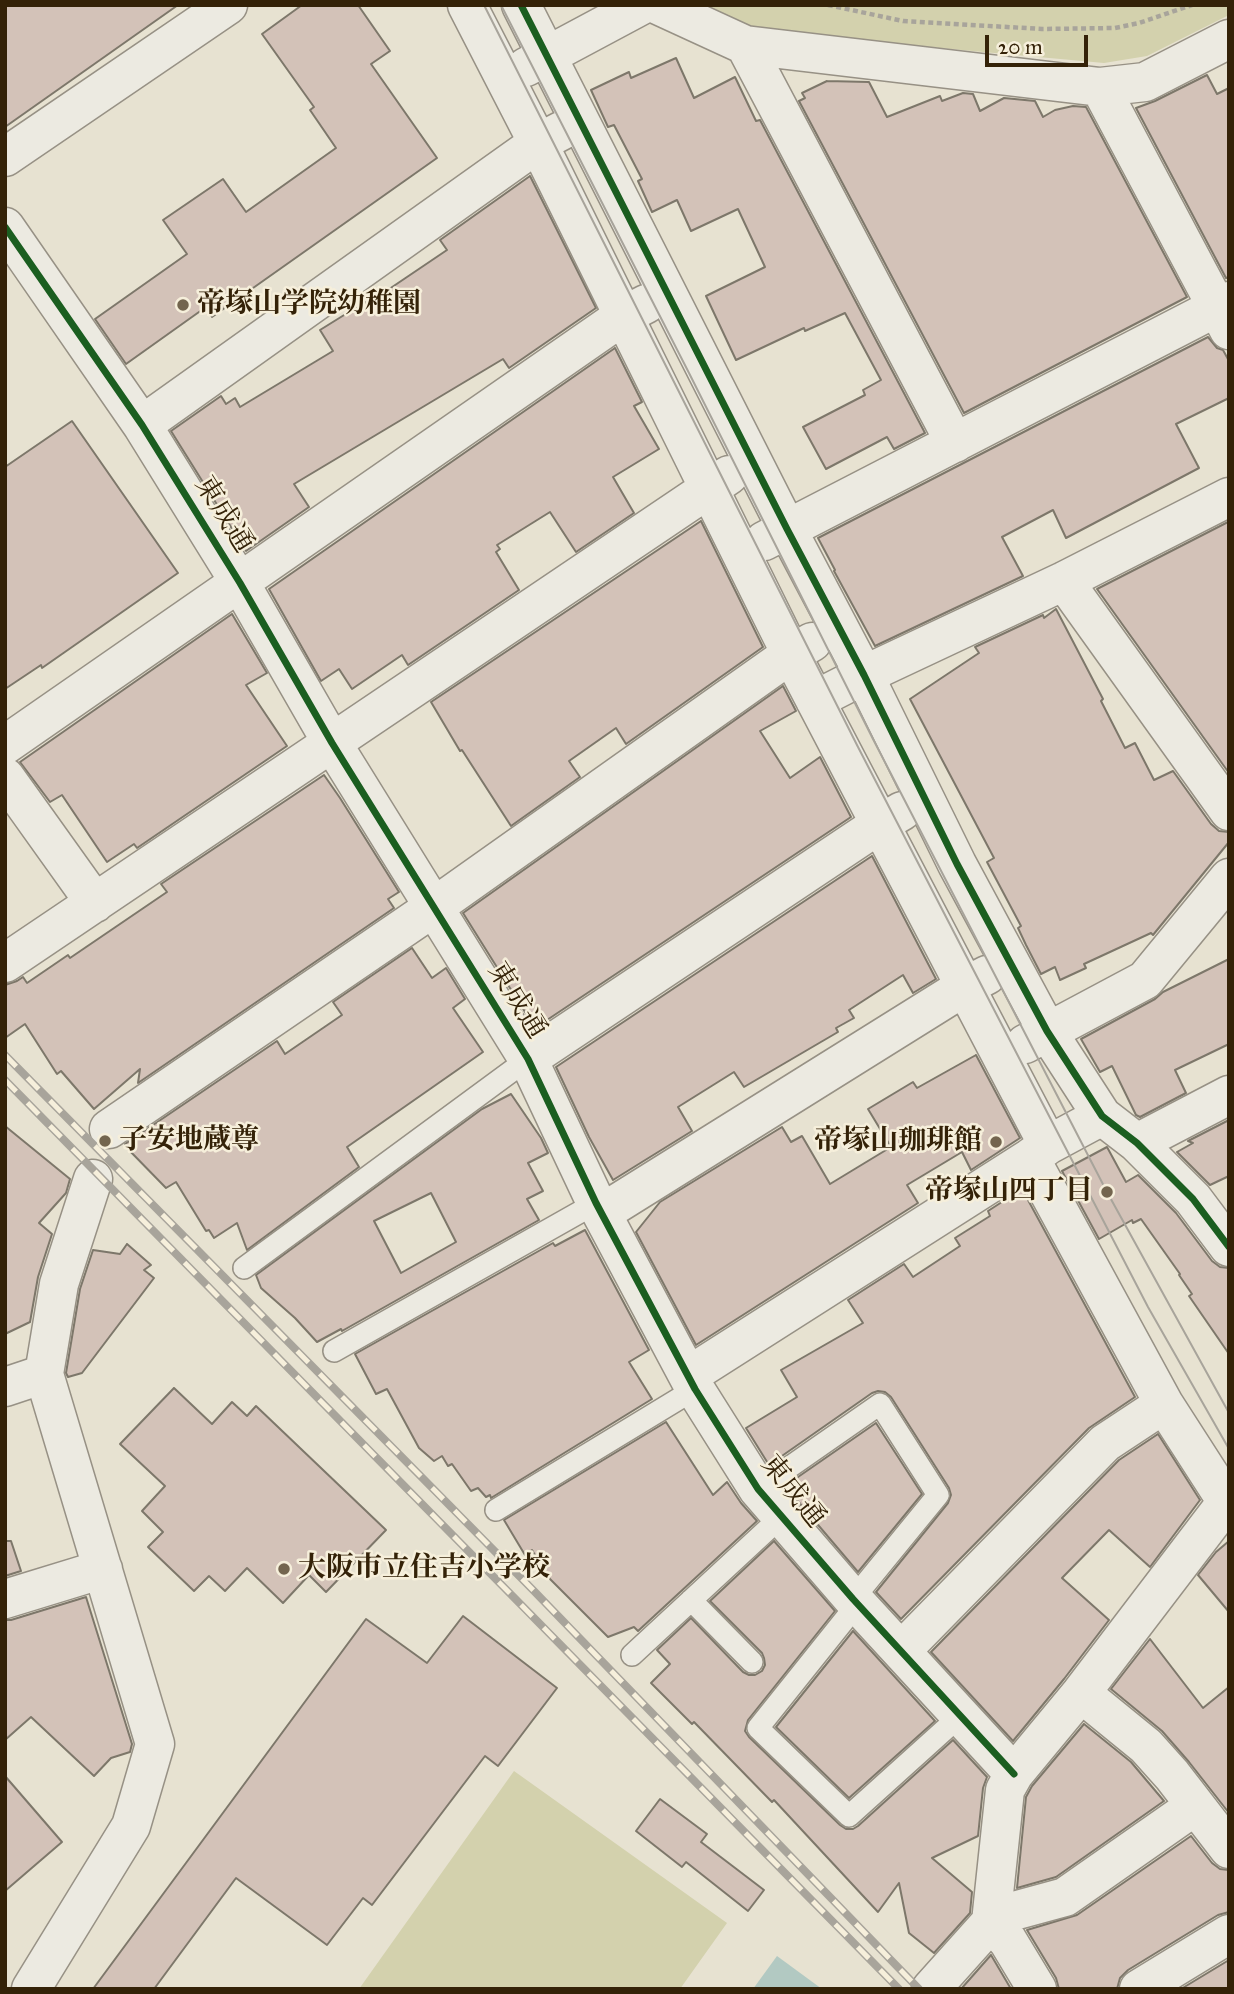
<!DOCTYPE html>
<html>
<head>
<meta charset="utf-8">
<style>
  body { margin:0 }
  #map { position:relative; width:1234px; height:1994px; overflow:hidden; background:#e7e2d1; font-family:"IM FELL Great Primer",serif }
  canvas { display:block }
  .frame { position:absolute; inset:0; border:7px solid #342208; pointer-events:none }
  .scale { position:absolute; left:985px; top:35px; width:103px; height:32px; box-sizing:border-box; border:4px solid #342208; border-top:0; padding-left:9px; font-size:21px; line-height:24px; white-space:nowrap; color:#342208; -webkit-text-stroke:5px #f6efdb; paint-order:stroke }
</style>
</head>
<body>
<div id="map">
<canvas width="1234" height="1994"></canvas>
<div class="frame"></div>
<div class="scale">20 m</div>
</div>
<script>
const context = document.querySelector('canvas').getContext('2d');
context.lineJoin = 'round';
function paint(path, color) { context.fillStyle = color; context.fill(path, 'evenodd'); }
const poly = rows => new Path2D(rows.map(r => 'M' + r).join(''));
function stroke(path, color, width, dash) { context.strokeStyle = color; context.lineWidth = width; context.lineCap = dash ? 'butt' : 'round'; context.setLineDash(dash || []); context.stroke(path); }
function write(font, color, halo, rows, align = 'center') {
  context.font = font + ' "IM FELL Great Primer","Noto Serif JP",serif'; context.lineWidth = 5; context.setLineDash([]); context.textBaseline = 'middle'; context.strokeStyle = halo; context.fillStyle = color; for (const [text, x, y, turn = 0] of rows) {
    context.save(); context.translate(x, y); context.rotate((+turn || 0) * Math.PI / 180); context.textAlign = isNaN(turn) ? turn : align; if (halo) context.strokeText(text, 0, 0); context.fillText(text, 0, 0); context.restore();
  }
}
paint(poly([
  [698,5,1229,5,1229,15,1147,56,1104,63,743,30],
  [514,1771,727,1923,680,1989,359,1989]
]), '#d3d1ad');
paint(poly([
  [777,1956,822,1989,753,1989]
]), '#b2c9c2');
const building = poly([
  [5,5,178,5,5,127,5,5],
  [302,5,358,5,390,51,371,64,437,158,212,317,206,307,126,364,95,319,187,254,163,220,223,179,246,212,336,148,310,110,314,107,262,34,302,5],
  [676,58,694,98,735,77,756,121,760,120,925,433,894,449,887,437,826,469,803,427,865,395,863,390,881,380,845,313,805,331,804,328,736,360,706,296,765,267,738,209,691,231,677,200,652,212,638,181,642,179,614,125,608,127,591,90,629,72,631,78,676,58],
  [1207,75,1217,94,1229,88,1229,277,1226,278,1136,108,1155,101,1207,75],
  [827,81,869,82,887,117,940,96,942,101,963,93,973,94,980,111,1004,98,1035,101,1043,117,1055,110,1073,106,1086,107,1187,297,964,413,799,101,805,98,802,93,827,81],
  [530,176,596,308,509,368,503,359,294,484,309,507,246,551,171,431,221,396,226,404,235,398,240,407,333,351,320,330,365,302,367,304,447,250,440,240,530,176],
  [1208,337,1217,348,1223,350,1229,361,1229,398,1176,424,1199,468,1066,538,1053,510,1002,537,1023,576,875,646,834,571,835,570,818,538,1208,337],
  [615,348,642,402,634,406,659,449,613,477,634,513,576,552,550,512,497,545,500,549,496,552,519,590,408,665,402,655,352,689,339,669,321,681,269,589,615,348],
  [72,421,178,573,42,668,41,665,5,689,5,467,72,421],
  [701,521,763,647,626,744,616,728,569,761,580,777,511,826,462,750,460,751,431,702,701,521],
  [1228,522,1229,524,1229,773,1097,589,1228,522],
  [1056,609,1103,699,1101,701,1125,748,1135,743,1154,780,1173,771,1211,824,1219,831,1229,832,1229,842,1153,935,1151,933,1084,964,1086,968,1060,980,1055,967,1041,974,1026,945,1018,928,1021,926,987,862,994,858,910,699,979,653,975,647,1043,615,1044,618,1056,609],
  [232,614,267,673,246,685,287,746,137,848,134,844,107,862,62,795,50,802,20,762,232,614],
  [783,686,796,711,760,731,790,778,820,757,851,817,535,1028,463,913,783,686],
  [324,775,340,798,399,892,388,899,394,908,138,1083,140,1069,94,1109,61,1071,57,1074,25,1024,5,1038,5,985,17,981,23,977,27,983,68,955,70,958,167,892,161,884,324,775],
  [872,856,936,979,913,993,903,975,849,1010,854,1018,836,1028,838,1032,744,1087,734,1072,678,1107,692,1131,613,1180,589,1137,556,1067,872,856],
  [412,948,432,978,446,968,465,999,453,1008,483,1052,347,1147,359,1167,247,1250,237,1223,214,1238,209,1230,206,1231,176,1182,166,1188,125,1146,125,1144,277,1041,285,1054,342,1015,333,1002,412,948],
  [1229,959,1229,1044,1175,1070,1186,1093,1140,1117,1136,1115,1112,1066,1100,1072,1081,1039,1155,999,1163,992,1229,959],
  [976,1055,1020,1138,971,1170,962,1152,907,1185,918,1203,696,1345,636,1232,660,1202,782,1127,791,1142,802,1136,830,1184,891,1147,868,1109,913,1082,917,1088,976,1055],
  [511,1094,541,1138,548,1153,528,1163,543,1191,527,1199,539,1220,342,1331,341,1329,317,1342,295,1318,261,1288,256,1275,482,1109,511,1094],
  [431,1193,456,1242,401,1273,374,1221,431,1193],
  [1229,1120,1229,1176,1210,1185,1177,1152,1193,1143,1188,1141,1229,1120],
  [5,1126,70,1179,66,1193,39,1223,52,1234,38,1277,30,1322,5,1334,5,1126],
  [1107,1147,1126,1182,1138,1175,1176,1213,1212,1261,1220,1267,1229,1268,1229,1354,1189,1296,1192,1294,1179,1275,1180,1274,1141,1219,1133,1223,1132,1220,1099,1239,1062,1171,1107,1147],
  [1022,1189,1135,1397,1089,1428,901,1619,876,1592,948,1503,951,1495,949,1488,891,1397,885,1392,878,1391,872,1393,769,1465,746,1428,797,1397,781,1370,863,1323,848,1300,904,1264,913,1277,960,1246,955,1238,990,1216,988,1211,1022,1189],
  [585,1230,649,1350,629,1362,652,1399,491,1498,490,1495,486,1497,478,1488,471,1491,452,1464,448,1466,442,1456,434,1461,419,1448,387,1389,376,1394,355,1354,553,1243,555,1246,585,1230],
  [127,1244,151,1265,144,1270,154,1278,82,1373,68,1377,66,1373,80,1289,93,1250,120,1254,127,1244],
  [174,1388,212,1424,232,1402,247,1416,256,1406,386,1530,326,1592,309,1575,283,1603,247,1568,225,1591,209,1576,194,1591,148,1547,163,1532,142,1511,165,1486,120,1444,174,1388],
  [666,1422,713,1495,727,1482,741,1503,757,1521,638,1631,634,1627,608,1637,548,1577,532,1550,525,1555,504,1520,666,1422],
  [876,1423,922,1494,858,1572,785,1486,876,1423],
  [1158,1434,1200,1500,1150,1567,1109,1530,1062,1578,1109,1620,1064,1679,1013,1741,931,1652,1119,1460,1158,1434],
  [5,1541,11,1541,21,1571,5,1576,5,1541],
  [774,1541,835,1611,748,1720,745,1731,749,1737,840,1825,846,1829,853,1829,858,1826,953,1740,987,1777,983,1788,978,1836,932,1858,972,1892,970,1913,934,1953,909,1933,899,1883,878,1912,774,1800,772,1802,694,1722,692,1724,651,1683,670,1664,657,1650,691,1618,743,1672,749,1675,755,1675,762,1671,765,1665,764,1658,762,1653,710,1601,774,1541],
  [1229,1541,1229,1612,1198,1575,1216,1552,1229,1541],
  [86,1597,132,1744,130,1752,111,1758,94,1776,31,1717,5,1740,5,1620,11,1620,86,1597],
  [463,1616,557,1688,498,1766,485,1756,372,1905,363,1898,327,1945,236,1878,154,1989,93,1989,366,1619,427,1663,463,1616],
  [853,1631,935,1721,849,1798,776,1727,853,1631],
  [1150,1639,1203,1708,1229,1687,1229,1813,1189,1762,1162,1731,1111,1689,1150,1639],
  [1084,1724,1131,1762,1164,1801,1056,1877,1017,1888,1026,1797,1032,1786,1084,1724],
  [5,1776,62,1842,5,1891,5,1776],
  [660,1799,707,1834,701,1842,764,1890,748,1911,686,1862,682,1867,636,1831,660,1799],
  [1191,1836,1212,1863,1220,1869,1229,1870,1229,1912,1218,1915,1128,1970,1120,1978,1117,1989,1059,1989,1056,1978,1027,1930,1077,1915,1191,1836],
  [991,1955,1011,1989,961,1989,991,1955],
  [1229,1960,1229,1989,1181,1989,1229,1960]
]);
paint(building, '#d3c2b8');
stroke(building, '#7d776a', 2);
const service = poly([
  [244,1268,528,1059],
  [334,1351,596,1203],
  [758,1489,880,1404,938,1495,853,1599],
  [496,1510,695,1389],
  [691,1600,752,1662],
  [858,1603,758,1728,849,1816,961,1715],
  [632,1655,782,1516]
]);
const minor = poly([
  [467,5,538,143,791,654,1048,1145],
  [521,5,787,529,864,675,957,864,1047,1031,1102,1116,1137,1143,1193,1199,1229,1247],
  [658,5,745,45,1100,87,1145,82,1229,39],
  [745,45,955,443],
  [526,67,642,5],
  [1100,87,1229,330],
  [5,157,228,5],
  [5,227,142,425,240,583,332,743,528,1059,596,1203,695,1389,758,1489,853,1599,1014,1774],
  [142,425,538,143,561,131],
  [764,541,1229,301],
  [1064,581,1229,811],
  [815,700,864,675,1064,581,1229,497],
  [5,745,623,316,646,304],
  [5,777,95,903],
  [5,963,729,475],
  [1025,1044,1145,980,1229,878],
  [528,1059,880,824,902,811],
  [109,1129,434,907,791,654,812,642],
  [1137,1143,1229,1095],
  [1030,1158,1164,1404,1227,1502],
  [602,1213,964,987,987,975],
  [688,1376,1030,1158,1048,1145,1102,1116],
  [5,1387,44,1374],
  [5,1599,103,1569],
  [901,1651,1105,1443,1164,1404],
  [1081,1693,1146,1746,1172,1775,1229,1849],
  [31,1989,131,1826,155,1744,44,1374,59,1284,93,1179],
  [931,1989,991,1922,1010,1912,1065,1897,1195,1806],
  [1037,1989,1008,1941,991,1922,1005,1790,1014,1774,1081,1693,1229,1499],
  [1139,1989,1229,1934]
]);
stroke(service, '#979185', 24);
stroke(minor, '#979185', 41);
stroke(poly([
  [828,5,903,21,1042,29,1115,28,1139,23,1192,5]
]), '#a8a49b', 4.5, [5, 3.5]);
stroke(service, '#eceae1', 21);
stroke(minor, '#eceae1', 38);
stroke(poly([
  [484,5,858,747,1148,1307,1229,1449],
  [501,5,689,373,874,741,1107,1192,1229,1413]
]), '#a8a49b', 2);
const rail = poly([
  [5,1055,533,1590,919,1989],
  [5,1080,899,1989]
]);
stroke(rail, '#a8a49b', 8);
stroke(rail, '#f6efdb', 5, [16]);
stroke(poly([
  [521,5,787,529,864,675,957,864,1047,1031,1102,1116,1137,1143,1193,1199,1229,1247],
  [5,227,142,425,240,583,332,743,528,1059,596,1203,695,1389,758,1489,853,1599,1014,1774]
]), '#1b5e20', 7);
for (const [x, y, r, color] of [
  [183,305,7,"#73654e"],
  [105,1141,7,"#73654e"],
  [996,1142,7,"#73654e"],
  [1107,1192,7,"#73654e"],
  [284,1569,7,"#73654e"]
]) { const dot = new Path2D(); dot.arc(x, y, r, 0, 2 * Math.PI); context.fillStyle = color; context.fill(dot); stroke(dot, '#f6efdb', 2.5); }
write('bold 28px', '#342208', '#f6efdb', [
  ["帝塚山学院幼稚園",197,305],
  ["子安地蔵尊",119,1141],
  ["帝塚山珈琲館",982,1142,"right"],
  ["帝塚山四丁目",1093,1192,"right"],
  ["大阪市立住吉小学校",298,1569]
], 'left');
write('28px', '#342208', '#f6efdb', [
  ["東成通",223,515,58],
  ["東成通",516,1001,58],
  ["東成通",792,1492,51]
]);
</script>
</body>
</html>
